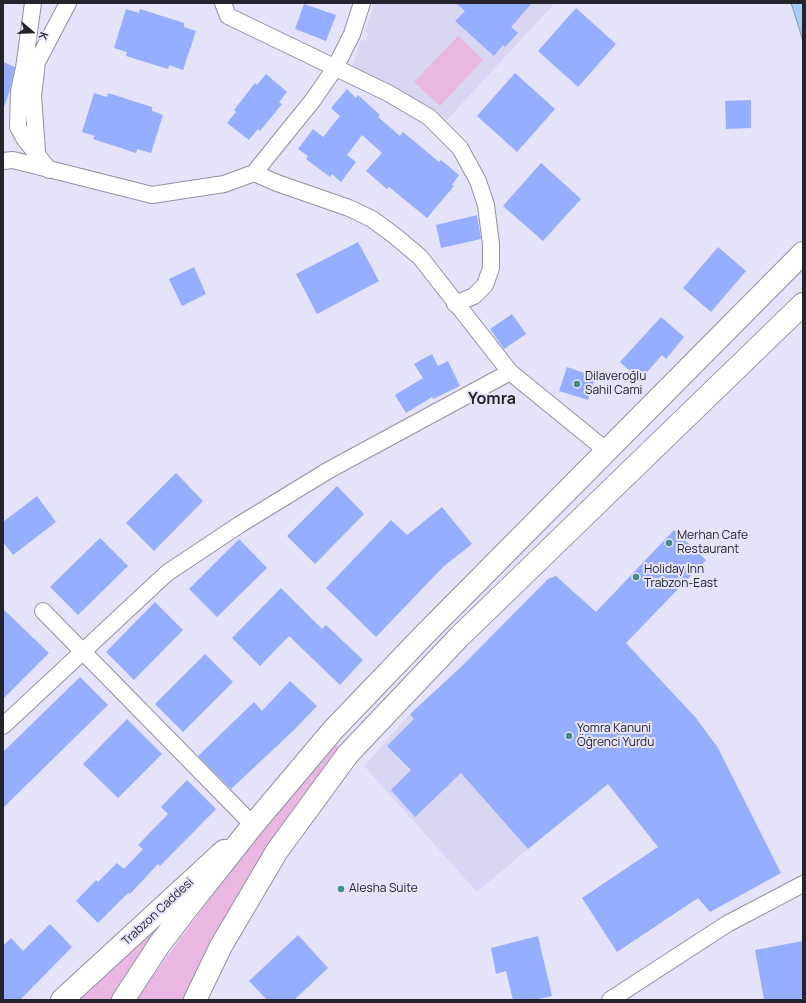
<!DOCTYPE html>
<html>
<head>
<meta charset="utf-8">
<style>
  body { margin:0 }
  #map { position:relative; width:806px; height:1003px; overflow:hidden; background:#e5e3f9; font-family:Manrope,sans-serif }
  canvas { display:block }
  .frame { position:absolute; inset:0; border:4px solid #25242c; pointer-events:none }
  .north { position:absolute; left:12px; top:12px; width:40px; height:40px; -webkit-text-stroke:3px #e5e3f9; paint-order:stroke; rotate:109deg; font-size:11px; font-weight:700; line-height:16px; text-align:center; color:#25242c }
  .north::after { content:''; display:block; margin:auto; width:14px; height:18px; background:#25242c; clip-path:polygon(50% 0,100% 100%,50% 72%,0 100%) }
</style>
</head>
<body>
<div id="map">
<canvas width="806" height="1003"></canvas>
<div class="frame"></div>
<div class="north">K</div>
</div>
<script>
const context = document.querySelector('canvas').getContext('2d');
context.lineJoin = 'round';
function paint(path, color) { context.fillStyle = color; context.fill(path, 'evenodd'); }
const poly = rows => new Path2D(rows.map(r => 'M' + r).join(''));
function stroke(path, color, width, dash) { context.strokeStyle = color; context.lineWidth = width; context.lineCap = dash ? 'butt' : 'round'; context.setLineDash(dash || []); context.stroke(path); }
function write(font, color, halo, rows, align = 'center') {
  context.font = font + ' Manrope,sans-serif'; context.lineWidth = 4; context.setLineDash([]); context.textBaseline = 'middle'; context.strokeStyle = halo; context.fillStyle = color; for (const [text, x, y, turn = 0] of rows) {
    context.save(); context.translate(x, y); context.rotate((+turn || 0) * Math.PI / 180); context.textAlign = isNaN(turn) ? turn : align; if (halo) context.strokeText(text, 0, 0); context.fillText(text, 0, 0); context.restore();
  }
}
paint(poly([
  [375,3,555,3,444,123,351,69,361,40,365,41,368,34,365,31],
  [410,714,528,849,477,892,364,766]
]), '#d9d6f3');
paint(poly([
  [458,36,483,60,440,106,414,82],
  [336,744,341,750,188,1000,135,1000,267,821],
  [189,894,114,1000,77,1000]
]), '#eab7e3');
const water = poly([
  [791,3,803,3,803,41,792,6,791,3]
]);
paint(water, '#a7cef7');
stroke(water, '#809bba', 1);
paint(poly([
  [456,3,532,3,511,27,518,33,505,47,503,45,494,56,455,21,465,11],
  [304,4,336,15,326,41,295,29],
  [576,8,616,44,578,87,538,51],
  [126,9,139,13,140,9,184,23,184,27,196,31,183,70,169,65,168,69,126,56,127,52,114,48],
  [3,62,15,67,9,93,4,107],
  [515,73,555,109,517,152,477,116],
  [266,74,287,92,279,102,282,104,260,131,258,129,249,140,227,123,236,112,234,110,255,83,257,85],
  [347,89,356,98,358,95,380,115,378,117,400,136,403,132,439,162,441,160,459,175,452,185,454,186,427,218,389,187,387,189,366,171,382,153,362,135,347,155,356,162,341,182,332,174,330,177,306,159,308,156,298,149,313,129,323,137,340,116,331,108],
  [94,93,107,97,108,93,152,107,152,111,163,115,151,153,137,149,136,153,93,139,95,136,82,132],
  [751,100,751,128,726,129,725,101],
  [541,163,581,199,543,241,503,206],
  [477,215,481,239,441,248,436,225],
  [358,242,379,281,317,314,296,274],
  [718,247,746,271,711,312,683,288],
  [194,267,206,294,182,306,169,279],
  [512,314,526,334,504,349,490,329],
  [661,317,684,337,666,359,662,355,640,380,620,362],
  [432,354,438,366,448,361,460,386,433,399,432,397,406,413,395,395,423,378,414,364],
  [567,367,596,377,588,400,559,391],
  [176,473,203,501,154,551,126,523],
  [337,486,364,514,315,564,287,536],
  [37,496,56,522,13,555,3,542,3,522],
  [442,507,472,544,443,567,376,637,326,588,391,520,407,535],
  [674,530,706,560,626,643,696,718,718,748,781,873,710,912,698,898,617,952,582,898,658,847,608,784,528,849,461,773,415,817,391,790,411,770,387,746,414,719,410,714,461,667,548,579,556,576,596,612],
  [100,538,128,566,78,615,50,587],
  [239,539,267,568,217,617,189,589],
  [281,588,322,629,326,625,363,660,340,685,289,636,260,666,232,638],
  [155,602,183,630,134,680,106,652],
  [3,609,49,653,3,699],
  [205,654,233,682,183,732,155,704],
  [80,677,108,705,3,808,3,752],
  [290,681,317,706,294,730,231,789,198,756,254,702,262,711],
  [127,719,162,754,118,798,83,764],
  [187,780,216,809,160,866,158,864,130,894,128,893,98,923,76,901,96,880,98,882,117,863,124,869,143,849,138,845,168,814,161,807],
  [50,924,72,947,20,1000,3,1000,3,946,11,938,23,951],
  [298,935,328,968,294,1000,267,1000,249,981],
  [538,936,552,996,534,1000,513,1000,506,971,496,974,491,948],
  [803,941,803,998,793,1000,764,1000,755,950]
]), '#95aeff');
const street = poly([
  [33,3,24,68,19,91,18,127,24,138,49,170],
  [223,3,228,16,388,93,429,117,460,148,478,181,486,205,491,244,491,268,485,285,474,296,455,304],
  [362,3,352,34,335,68,313,100,254,173,277,183,349,208,372,219,395,236,420,257,510,372,607,451],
  [37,152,33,96,37,62,68,3],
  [3,161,13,160,152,195,224,184,254,173],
  [43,611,253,825],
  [3,726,167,573,239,525,329,470,510,372],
  [610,1000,727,924,803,884]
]);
const secondary = poly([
  [62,1000,224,851]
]);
const highway = poly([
  [123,1000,159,945,188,907,253,825,333,730,425,634,803,253],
  [195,1000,221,946,277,851,348,754,459,637,803,304]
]);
stroke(street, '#9290a4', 18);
stroke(secondary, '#9290a4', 24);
stroke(highway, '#9290a4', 24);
stroke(street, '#fff', 16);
stroke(secondary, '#fff', 22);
stroke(highway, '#fff', 22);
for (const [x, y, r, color] of [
  [577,384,4,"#468d87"],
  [669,543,4,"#468d87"],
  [636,577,4,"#468d87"],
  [569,736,4,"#468d87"],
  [341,889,4,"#468d87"]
]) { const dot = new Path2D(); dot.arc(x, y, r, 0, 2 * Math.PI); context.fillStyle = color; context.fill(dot); stroke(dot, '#e5e3f9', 1.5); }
write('12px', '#25242c', '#e5e3f9', [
  ["Dilaveroğlu",585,377],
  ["Sahil Cami",585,391],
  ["Merhan Cafe",677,536],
  ["Restaurant",677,550],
  ["Holiday Inn",644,570],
  ["Trabzon-East",644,584],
  ["Yomra Kanuni",577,729],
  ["Öğrenci Yurdu",577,743],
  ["Alesha Suite",349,889]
], 'left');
write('12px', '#25242c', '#e5e3f9', [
  ["Trabzon Caddesi",158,912,-43]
]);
write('bold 16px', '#25242c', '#e5e3f9', [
  ["Yomra",492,400]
]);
</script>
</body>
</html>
